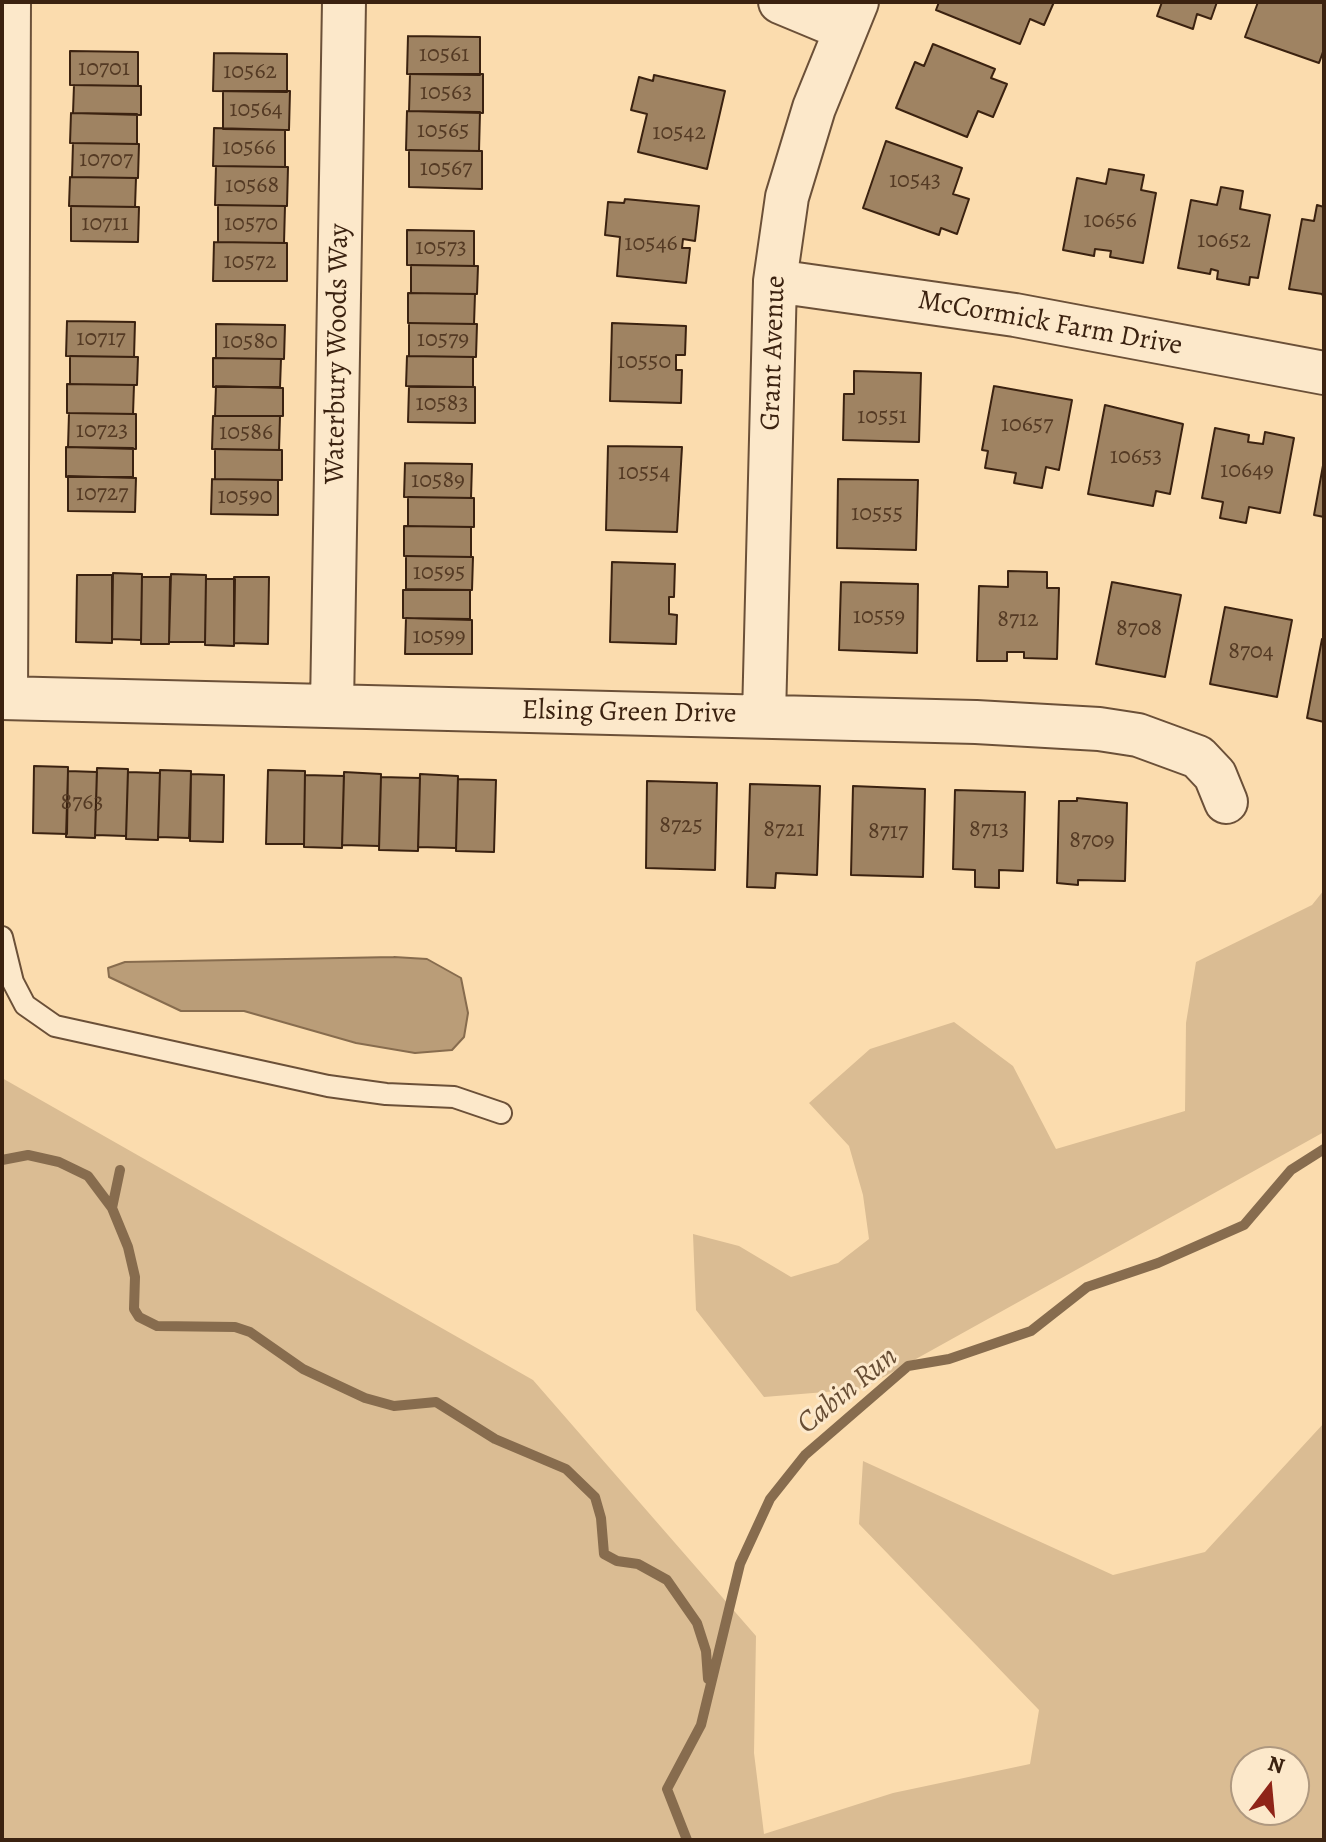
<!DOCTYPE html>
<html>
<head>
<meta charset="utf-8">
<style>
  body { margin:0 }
  #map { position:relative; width:1326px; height:1842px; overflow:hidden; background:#fbdcae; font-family:Alegreya,serif }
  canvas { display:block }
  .frame { position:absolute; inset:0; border:4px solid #3b2210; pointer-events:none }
  .north { position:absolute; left:1230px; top:1746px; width:80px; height:80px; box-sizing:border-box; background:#fce8ca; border:2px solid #af9980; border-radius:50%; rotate:16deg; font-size:22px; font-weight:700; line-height:32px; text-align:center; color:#3b2210 }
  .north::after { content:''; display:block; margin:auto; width:28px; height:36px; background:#8f2418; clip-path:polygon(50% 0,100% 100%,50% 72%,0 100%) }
</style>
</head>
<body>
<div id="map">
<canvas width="1326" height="1842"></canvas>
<div class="frame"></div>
<div class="north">N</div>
</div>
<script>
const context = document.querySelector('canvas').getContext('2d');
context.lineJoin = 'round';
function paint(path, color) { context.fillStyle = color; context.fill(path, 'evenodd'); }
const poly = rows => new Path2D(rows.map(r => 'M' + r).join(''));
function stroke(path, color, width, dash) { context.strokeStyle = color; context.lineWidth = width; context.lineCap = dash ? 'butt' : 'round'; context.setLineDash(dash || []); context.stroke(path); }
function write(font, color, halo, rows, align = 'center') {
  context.font = font + ' Alegreya,serif'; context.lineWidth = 6; context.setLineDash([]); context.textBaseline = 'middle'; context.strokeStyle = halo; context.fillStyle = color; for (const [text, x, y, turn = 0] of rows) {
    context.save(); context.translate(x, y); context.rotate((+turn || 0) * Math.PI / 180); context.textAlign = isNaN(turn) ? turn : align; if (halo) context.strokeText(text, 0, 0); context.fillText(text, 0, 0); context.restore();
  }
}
paint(poly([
  [1324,890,1324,1132,862,1389,764,1397,696,1310,693,1234,739,1246,791,1277,838,1263,869,1239,863,1195,849,1146,809,1103,870,1049,954,1022,1013,1066,1056,1149,1185,1111,1186,1023,1196,962,1312,905],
  [2,1078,533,1380,756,1636,754,1753,764,1834,893,1793,1030,1764,1039,1710,859,1524,863,1461,1113,1575,1205,1552,1324,1423,1324,1840,2,1840],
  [1246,1762,1294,1762,1294,1810,1246,1810]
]), '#dabc93');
const water = poly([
  [394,957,427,959,461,978,468,1013,464,1037,452,1050,415,1053,356,1043,244,1011,181,1011,109,977,108,968,125,962,394,957]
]);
paint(water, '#ba9d78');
stroke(water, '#876c4e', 2);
stroke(poly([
  [2,1160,28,1155,59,1162,88,1176,112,1208,128,1247,135,1277,134,1309,139,1317,157,1326,235,1327,250,1332,303,1369,365,1398,394,1406,436,1402,495,1439,566,1469,595,1497,601,1518,604,1554,617,1561,638,1564,667,1580,697,1623,706,1651,708,1679],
  [112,1208,120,1170],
  [687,1840,667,1789,701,1725,740,1564,770,1499,805,1455,908,1366,949,1359,1031,1331,1087,1287,1158,1263,1244,1225,1291,1170,1324,1149]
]), '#876c4e', 10);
const building = poly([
  [939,2,1054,2,1044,25,1030,19,1020,44,936,10,939,2],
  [1162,2,1217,2,1211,19,1197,14,1193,29,1157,16,1162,2],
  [1258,2,1324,2,1324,49,1319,63,1245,37,1258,2],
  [408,36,480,37,480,75,407,74,408,36],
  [933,44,995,69,991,78,1007,84,993,117,978,111,967,137,896,108,915,62,924,66,933,44],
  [70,51,138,52,138,86,70,85,70,51],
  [214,53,287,54,287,92,213,91,214,53],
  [410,74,483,74,483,113,409,111,410,74],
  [654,75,725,91,707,169,638,152,647,114,631,110,639,77,653,81,654,75],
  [74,85,141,86,141,115,73,113,74,85],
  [223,91,290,91,289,130,223,129,223,91],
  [407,111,480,112,479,151,406,150,407,111],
  [71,113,137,114,137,144,70,143,71,113],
  [214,128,285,130,285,167,213,166,214,128],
  [886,141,962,168,953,194,969,199,957,234,941,228,939,235,863,208,886,141],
  [73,143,139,144,138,178,72,177,73,143],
  [409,150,482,151,482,189,409,187,409,150],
  [216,166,288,167,287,206,215,205,216,166],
  [1109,169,1144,175,1141,190,1156,193,1143,263,1110,257,1111,251,1095,249,1094,256,1063,250,1077,178,1106,184,1109,169],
  [70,177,136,178,135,207,69,206,70,177],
  [1221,187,1243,191,1240,209,1270,215,1258,278,1250,277,1249,285,1217,279,1218,271,1211,269,1210,274,1178,268,1191,200,1217,205,1221,187],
  [625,199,699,206,695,241,683,239,682,248,690,248,686,283,617,276,620,237,605,235,608,202,624,203,625,199],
  [218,205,285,206,284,243,218,242,218,205],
  [1317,205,1324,207,1324,298,1322,294,1289,289,1302,219,1314,221,1317,205],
  [71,206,139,207,138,242,71,241,71,206],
  [407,230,474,231,474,266,407,265,407,230],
  [214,242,287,243,287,281,213,281,214,242],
  [411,265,478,266,477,294,411,293,411,265],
  [408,293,475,294,474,324,408,323,408,293],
  [67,321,135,322,134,357,66,356,67,321],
  [409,323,477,324,476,357,409,356,409,323],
  [612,323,686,326,685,355,676,355,676,370,682,370,681,403,610,401,612,323],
  [216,324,285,325,284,359,216,358,216,324],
  [70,356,138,357,137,385,70,384,70,356],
  [407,356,473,357,473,387,406,386,407,356],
  [213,358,281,359,280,387,213,387,213,358],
  [854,371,921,373,919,442,843,440,844,394,854,394,854,371],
  [67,384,134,385,133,414,67,413,67,384],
  [216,386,283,388,283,416,215,416,216,386],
  [994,386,1072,400,1059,470,1046,467,1042,488,1014,483,1016,473,985,468,988,451,982,450,994,386],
  [409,387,475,387,475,423,408,422,409,387],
  [1105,405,1183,424,1170,494,1156,491,1153,506,1088,494,1105,405],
  [69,413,136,414,136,449,68,447,69,413],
  [213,416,280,416,279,450,212,449,213,416],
  [1215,428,1249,435,1248,442,1263,444,1265,432,1294,438,1280,513,1249,507,1246,523,1220,518,1223,502,1202,498,1215,428],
  [608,446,682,447,677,532,606,530,608,446],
  [66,447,133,448,133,477,66,477,66,447],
  [215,449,282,450,282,480,215,479,215,449],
  [1324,460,1324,517,1314,515,1324,460],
  [405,463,472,464,471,498,404,497,405,463],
  [68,476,136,478,135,512,68,511,68,476],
  [212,479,278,480,278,515,211,514,212,479],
  [838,479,918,480,916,550,837,548,838,479],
  [408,497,474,498,474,527,408,526,408,497],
  [404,526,471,527,471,557,404,556,404,526],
  [406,556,473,557,472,590,406,589,406,556],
  [612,562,675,564,674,597,669,597,669,614,677,615,676,644,610,642,612,562],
  [1008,571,1047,572,1047,588,1059,588,1057,659,1024,658,1024,652,1007,652,1007,661,977,661,979,586,1008,587,1008,571],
  [113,573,142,574,141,640,112,639,113,573],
  [171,574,206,575,205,642,169,642,171,574],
  [77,575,112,575,112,643,76,642,77,575],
  [142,577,170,577,169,644,141,644,142,577],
  [234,577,269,577,268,644,234,643,234,577],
  [206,579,235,579,234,646,205,645,206,579],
  [841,582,918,584,917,653,839,650,841,582],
  [1112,582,1181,595,1165,677,1096,664,1112,582],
  [403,590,470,590,470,619,403,618,403,590],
  [1225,607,1292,620,1277,697,1210,684,1225,607],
  [406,618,472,620,472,654,405,654,406,618],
  [1322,639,1324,639,1324,722,1307,718,1322,639],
  [34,766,68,767,67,834,33,833,34,766],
  [97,768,128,769,126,836,95,835,97,768],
  [160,770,191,771,189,838,158,837,160,770],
  [268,770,305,771,304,844,266,844,268,770],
  [68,771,97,772,95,838,66,837,68,771],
  [128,772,160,773,158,840,126,839,128,772],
  [344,772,381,774,379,846,342,845,344,772],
  [191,774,224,775,223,842,190,841,191,774],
  [420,774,458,776,456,848,418,847,420,774],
  [305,775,344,776,342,848,304,847,305,775],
  [381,777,420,778,418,851,379,850,381,777],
  [458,779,496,780,494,852,456,851,458,779],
  [647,781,717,783,715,870,646,868,647,781],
  [750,784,820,786,817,875,776,873,775,888,747,887,750,784],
  [853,786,925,789,923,877,851,875,853,786],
  [955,790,1025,792,1023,871,999,870,999,888,975,887,975,870,953,869,955,790],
  [1077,798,1127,803,1125,881,1078,880,1078,885,1057,883,1059,801,1077,801,1077,798]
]);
paint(building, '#9f8362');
stroke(building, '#3b2210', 2);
const service = poly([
  [2,937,13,982,25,1005,55,1026,328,1086,386,1094,454,1097,501,1113]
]);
const minor = poly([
  [780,2,845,29],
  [775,281,1015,315,1324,373],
  [2,698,976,722,1099,729,1138,735,1198,757,1215,775,1226,802],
  [6,698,9,2],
  [332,706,344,2],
  [764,716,775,281,787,197,814,108,857,2]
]);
stroke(service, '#6b5038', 24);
stroke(minor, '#6b5038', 46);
stroke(service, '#fce8ca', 20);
stroke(minor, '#fce8ca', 42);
write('24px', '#543a24', null, [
  ["10561",444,55],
  ["10701",104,69],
  ["10562",250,72],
  ["10563",446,93],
  ["10564",256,110],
  ["10565",443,131],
  ["10542",679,133],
  ["10566",249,148],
  ["10707",106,160],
  ["10567",446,169],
  ["10543",915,181],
  ["10568",252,186],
  ["10656",1110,221],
  ["10711",105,224],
  ["10570",251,224],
  ["10652",1224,241],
  ["10546",651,244],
  ["10573",441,248],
  ["10572",250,262],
  ["10717",101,339],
  ["10579",443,340],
  ["10580",250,342],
  ["10550",644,362],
  ["10583",442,404],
  ["10551",882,417],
  ["10657",1027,425],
  ["10723",102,431],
  ["10586",246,433],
  ["10653",1136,457],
  ["10649",1247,471],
  ["10554",644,473],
  ["10589",438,481],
  ["10727",102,494],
  ["10590",245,497],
  ["10555",877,514],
  ["10595",439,573],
  ["10559",879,617],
  ["8712",1018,620],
  ["8708",1139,629],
  ["10599",439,637],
  ["8704",1251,652],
  ["8763",82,803],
  ["8725",681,826],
  ["8721",784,830],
  ["8713",989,830],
  ["8717",888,832],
  ["8709",1092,841]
]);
write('28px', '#3b2210', '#fce8ca', [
  ["McCormick Farm Drive",1050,324,10],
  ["Grant Avenue",774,353,-88],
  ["Waterbury Woods Way",338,354,-89],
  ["Elsing Green Drive",629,713,1]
]);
write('italic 30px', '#674d34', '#fce8ca', [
  ["Cabin Run",848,1391,-39]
]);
</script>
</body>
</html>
